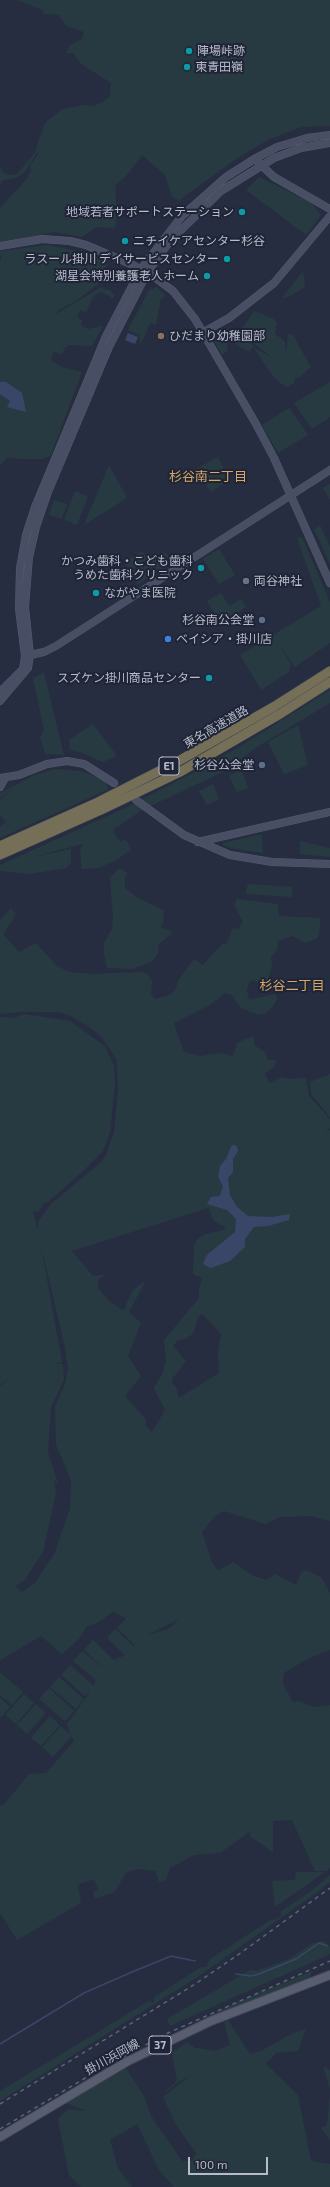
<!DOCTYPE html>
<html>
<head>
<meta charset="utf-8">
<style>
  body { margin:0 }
  #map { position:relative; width:330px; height:2187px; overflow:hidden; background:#262d40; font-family:"Exo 2",sans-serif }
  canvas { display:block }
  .scale { position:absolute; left:188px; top:2157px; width:80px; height:18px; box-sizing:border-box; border:2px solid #b7bbcb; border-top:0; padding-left:5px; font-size:12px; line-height:14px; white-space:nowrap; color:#b7bbcb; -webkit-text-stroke:3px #1f2536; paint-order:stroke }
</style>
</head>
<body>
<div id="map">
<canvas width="330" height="2187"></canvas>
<div class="scale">100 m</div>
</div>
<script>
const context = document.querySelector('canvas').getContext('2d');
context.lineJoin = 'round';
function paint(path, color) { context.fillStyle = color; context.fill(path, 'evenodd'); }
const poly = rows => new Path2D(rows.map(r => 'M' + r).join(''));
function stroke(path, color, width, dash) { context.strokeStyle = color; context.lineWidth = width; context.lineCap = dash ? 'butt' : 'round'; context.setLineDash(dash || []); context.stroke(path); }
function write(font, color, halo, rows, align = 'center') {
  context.font = font + ' "Exo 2","Noto Sans JP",sans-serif'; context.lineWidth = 4; context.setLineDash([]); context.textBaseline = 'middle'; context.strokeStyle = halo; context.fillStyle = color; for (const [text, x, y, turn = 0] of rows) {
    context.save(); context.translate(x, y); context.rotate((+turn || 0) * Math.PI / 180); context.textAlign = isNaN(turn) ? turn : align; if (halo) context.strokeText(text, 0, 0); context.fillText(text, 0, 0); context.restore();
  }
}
paint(poly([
  [17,0,330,0,330,126,301,127,268,140,236,159,179,200,172,197,165,175,142,155,127,175,115,186,117,212,115,228,96,227,82,237,54,232,0,243,0,208,26,180,31,170,30,165,38,155,39,150,23,174,15,178,3,180,0,186,0,166,2,171,6,174,16,175,35,153,41,132,41,137,44,125,48,120,63,109,84,105,93,106,103,102,110,96,111,83,80,63,73,53,66,53,70,45,82,39,84,34,82,31,66,26,59,15,44,14,42,10],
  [259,177,312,203,321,215,306,235,246,190],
  [48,245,84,252,107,262,105,276,102,281,79,299,59,310,54,315,100,288,109,290,115,295,112,299,110,296,100,292,93,297,86,312,80,310,77,317,82,320,81,325,88,329,103,326,92,346,68,345,66,348,59,346,65,349,62,354,53,352,51,360,62,367,82,372,51,455,42,459,22,459,7,457,0,466,0,263,2,253,0,257,0,251],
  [303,271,305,287,290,296,282,298],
  [157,287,165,296,161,299,156,324,150,323,140,346,140,336,128,330,149,290],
  [254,311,274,319,277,323,275,334,285,341,286,355,288,334,293,335,311,367,301,376,294,379,295,382,288,387,284,386,274,378,254,348,273,358,239,332],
  [229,328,227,351,222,355,212,337,213,334],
  [234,331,254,346,249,352,231,341],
  [330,382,330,417,312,429,294,403],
  [289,408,308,435,278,453,262,425],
  [218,457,229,480,211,492,196,469],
  [109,465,127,498,84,525],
  [330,484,330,500,323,488],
  [75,491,88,496,77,525,64,520],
  [54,500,67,504,62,519,49,515],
  [320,525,330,547,330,564,314,529],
  [302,537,330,602,330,643,295,667,279,644,291,664,289,672,261,690,240,655,321,606,297,538],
  [219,549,235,575,219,584,203,559],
  [142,551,148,559,130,571,124,562],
  [165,552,171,561,168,565,158,572,150,560],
  [148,561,156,573,138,585,130,573],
  [221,593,229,606,241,599,246,607,221,623,207,601],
  [44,673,64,755,45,754,40,737,44,730,33,678],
  [330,690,330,703,257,747,223,772,144,809,113,830,120,842,126,839,131,850,116,860,99,868,82,869,80,850,83,844,29,858,71,849,71,862,67,868,29,874,0,871,0,865,125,808,202,768,239,747],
  [93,724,117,756,103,762,82,753,70,750,69,740],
  [298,725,308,765,284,774,268,742],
  [55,769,81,771,104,780,109,789,0,838,0,827,6,822,0,815,0,800,14,788,0,798,0,793,35,775],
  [241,769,248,788,237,792,229,776],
  [213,784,219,799,207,805,199,791],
  [262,834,263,853,236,849,222,845,223,843],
  [300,841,330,848,330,857,300,854],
  [119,868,127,872,125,878,125,888,138,898,164,910,163,924,160,927,173,932,159,944,158,953,153,961,133,969,107,968,104,954,104,943,112,929,113,917,110,878],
  [248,884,292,887,292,897,245,894],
  [237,899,278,904,279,916,321,918,318,938,305,943,292,936,278,941,277,950,271,957,272,966,269,976,271,984,262,984,252,980,248,985,247,991,249,1000,276,994,277,999,273,1006,266,1013,258,1015,241,1008,231,994,225,993,210,1005,174,1023,184,1052,201,1056,221,1053,233,1056,237,1043,252,1036,254,1038,254,1045,265,1052,268,1060,276,1060,275,1066,265,1074,270,1083,282,1077,290,1079,306,1078,309,1096,330,1119,330,1128,325,1133,330,1130,330,1521,311,1516,280,1517,265,1524,224,1511,215,1516,202,1532,212,1562,218,1571,233,1562,252,1575,266,1580,275,1574,296,1585,301,1573,306,1570,321,1577,330,1593,330,1650,307,1659,284,1673,283,1684,293,1702,299,1701,313,1707,330,1705,330,1868,326,1871,315,1871,292,1820,273,1821,273,1852,251,1837,249,1832,220,1853,194,1855,170,1868,166,1880,159,1882,155,1871,140,1869,126,1872,115,1892,95,1899,93,1892,98,1890,94,1879,82,1883,78,1885,81,1903,17,1940,0,1913,0,1805,3,1806,29,1774,46,1773,74,1741,71,1736,53,1757,42,1747,61,1726,71,1735,67,1724,91,1691,85,1696,61,1675,70,1665,94,1686,96,1680,73,1661,82,1651,105,1670,84,1650,93,1640,114,1660,125,1655,107,1638,115,1629,133,1646,135,1645,117,1628,126,1618,113,1612,97,1623,87,1626,80,1638,62,1654,41,1636,0,1660,0,1386,18,1373,0,1385,0,1017,14,1018,24,1014,70,1021,105,1046,114,1066,115,1084,110,1132,103,1151,83,1171,47,1203,45,1202,38,1212,33,1211,37,1229,39,1220,51,1204,100,1163,106,1155,114,1132,118,1089,117,1060,102,1037,86,1025,71,1016,59,1012,18,1012,0,1014,0,920,11,908,16,914,3,934,19,952,36,943,57,966,69,972,92,974,142,972,148,975,152,981,151,994,155,999,170,995,175,990,179,979,194,959,203,965,222,944,226,944,233,928,238,929,243,922,234,905],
  [208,1208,214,1221,225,1227,224,1230,206,1234,198,1239,194,1245,193,1274,202,1278,199,1289,199,1298,164,1340,166,1361,163,1372,154,1388,165,1410,152,1432,146,1426,146,1419,125,1396,141,1376,128,1356,141,1323,129,1312,146,1280,132,1291,124,1310,110,1302,98,1288,98,1279,106,1275,93,1276,72,1251],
  [41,1246,64,1343,68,1368,65,1384,55,1407,56,1445,71,1480,70,1508,55,1552,35,1583,22,1592,15,1586,24,1581,43,1552,56,1493,54,1480,58,1484,48,1452,51,1407,64,1380,63,1364,54,1364,62,1362],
  [202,1314,221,1334,218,1351,219,1373,179,1398,176,1387,172,1383,172,1379,186,1361,173,1346,178,1340,188,1338,194,1332,198,1317],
  [180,1619,168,1629,147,1635],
  [330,1074,330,1117,311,1094,310,1082],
  [0,1672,23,1692,12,1705,0,1695],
  [59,1677,84,1699,76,1709,50,1687],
  [49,1688,74,1711,65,1721,39,1699],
  [24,1694,34,1703,16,1724,5,1715],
  [0,1697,10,1707,1,1718,0,1717],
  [36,1704,46,1713,27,1734,17,1725],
  [50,1716,60,1725,41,1746,31,1738],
  [296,1872,325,1872,275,1907,272,1881,295,1880],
  [330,1875,330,1882,316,1893,199,1976,0,2101,0,2091,149,2001,153,2003,155,2002,153,1998,201,1967,206,1967,210,1959,272,1919,275,1920,281,1916,281,1911,310,1892],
  [324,1941,330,1946,330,1954,170,2026,167,2019,250,1970,257,1971,289,1959,313,1943],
  [312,1971,310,1977,179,2031,235,2003],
  [228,2020,250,2054,261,2051,293,2033,306,2029,298,2051,276,2053,266,2064,298,2095,311,2161,330,2164,330,2187,174,2187,159,2170,137,2124,110,2140,118,2168,132,2187,81,2187,69,2175,58,2119,68,2109,86,2111,65,2103,126,2068,144,2096,151,2116,182,2161,192,2161,196,2153,175,2123,163,2097,190,2076,177,2083,163,2095,177,2080,172,2053,187,2042,195,2048,216,2051,230,2045,224,2023],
  [323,2066,330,2070,330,2089],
  [330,2094,330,2140,321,2128,327,2125]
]), '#283a41');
paint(poly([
  [128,333,138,337,135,344,125,340],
  [0,382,6,382,22,393,26,412,7,407,10,401,0,394],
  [232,1145,237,1146,238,1151,233,1159,233,1172,228,1178,230,1195,237,1207,248,1216,272,1217,290,1214,289,1220,268,1226,254,1227,245,1239,245,1247,230,1261,211,1268,203,1264,207,1255,235,1232,236,1219,227,1210,207,1204,211,1197,220,1196,223,1186,218,1177,220,1166,226,1159]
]), '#3a4667');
stroke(poly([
  [236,1974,251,1976,259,1974,296,1959,319,1943,327,1946],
  [0,2044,84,1993,132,1972,171,1956,195,1961]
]), '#3a4667', 1.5);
const secondary = poly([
  [259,163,274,177,330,209],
  [0,246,42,239,70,241,86,245,133,265,157,279,173,291,195,319,256,424,274,458,330,583],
  [202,333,229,318,274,283,330,216],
  [30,655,44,652,56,646,330,470],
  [0,692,23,669,25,656,19,609,20,568,26,535,35,507,106,336,141,269,182,216,226,177,256,158,277,147,307,138,330,135],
  [0,701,28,668,30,655,25,607,29,557,36,527,48,492,109,347,147,273,170,241,221,191,274,158,301,148,330,143],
  [0,778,19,775,47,764,67,761,84,764,114,783],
  [0,787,5,778],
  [136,800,184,835,230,855,272,862,330,864],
  [198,842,330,812]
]);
const primary = poly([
  [0,2137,128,2061,211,2021,330,1975]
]);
const highway = poly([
  [0,846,98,802,175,763,275,706,330,671],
  [0,855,101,810,180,772,280,714,330,682]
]);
stroke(secondary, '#555b6b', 8);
stroke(primary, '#444959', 10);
stroke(highway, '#424858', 10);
stroke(secondary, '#484e63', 7);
stroke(primary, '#585e70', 8);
stroke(highway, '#766f57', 9);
stroke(poly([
  [0,2104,192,1986,242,1952,330,1888],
  [0,2129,97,2071,168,2033,330,1961]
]), '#5c6377', 1.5, [4, 4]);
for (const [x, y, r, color] of [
  [189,51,4,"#0f9aa8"],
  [187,67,4,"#0f9aa8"],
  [242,212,4,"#0f9aa8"],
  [125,241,4,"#0f9aa8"],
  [227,259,4,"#0f9aa8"],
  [207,276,4,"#0f9aa8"],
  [161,336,4,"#8d6e63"],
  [201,568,4,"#0f9aa8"],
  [246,581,4,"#6b7280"],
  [96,593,4,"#0f9aa8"],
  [262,620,4,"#5c6f8a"],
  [168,639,4,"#3f7fe0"],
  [209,678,4,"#0f9aa8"],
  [262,765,4,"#5c6f8a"]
]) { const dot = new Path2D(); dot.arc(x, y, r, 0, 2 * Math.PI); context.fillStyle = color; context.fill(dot); stroke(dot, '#1f2536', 1.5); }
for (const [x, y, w] of [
  [169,766,20],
  [160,2045,22]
]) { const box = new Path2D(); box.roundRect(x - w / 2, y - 9, w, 18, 3); context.fillStyle = '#1f2536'; context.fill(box); stroke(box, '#b7bbcb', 1); }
write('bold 11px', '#b7bbcb', null, [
  ["E1",169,766],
  ["37",160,2045]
]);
write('12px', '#b7bbcb', '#1f2536', [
  ["陣場峠跡",197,51],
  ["東青田嶺",195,67],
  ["地域若者サポートステーション",234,212,"right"],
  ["ニチイケアセンター杉谷",133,241],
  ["ラスール掛川 デイサービスセンター",219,259,"right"],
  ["湖星会特別養護老人ホーム",199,276,"right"],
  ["ひだまり幼稚園部",169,336],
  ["かつみ歯科・こども歯科",193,561,"right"],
  ["うめた歯科クリニック",193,575,"right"],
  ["両谷神社",254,581],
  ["ながやま医院",104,593],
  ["杉谷南公会堂",254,620,"right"],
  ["ベイシア・掛川店",176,639],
  ["スズケン掛川商品センター",201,678,"right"],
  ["杉谷公会堂",254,765,"right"]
], 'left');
write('12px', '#b7bbcb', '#1f2536', [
  ["東名高速道路",216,727,-30],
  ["掛川浜岡線",112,2057,-29]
]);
write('13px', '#d5a867', '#1f2536', [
  ["杉谷南二丁目",208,477],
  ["杉谷二丁目",292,986]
]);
</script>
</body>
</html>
